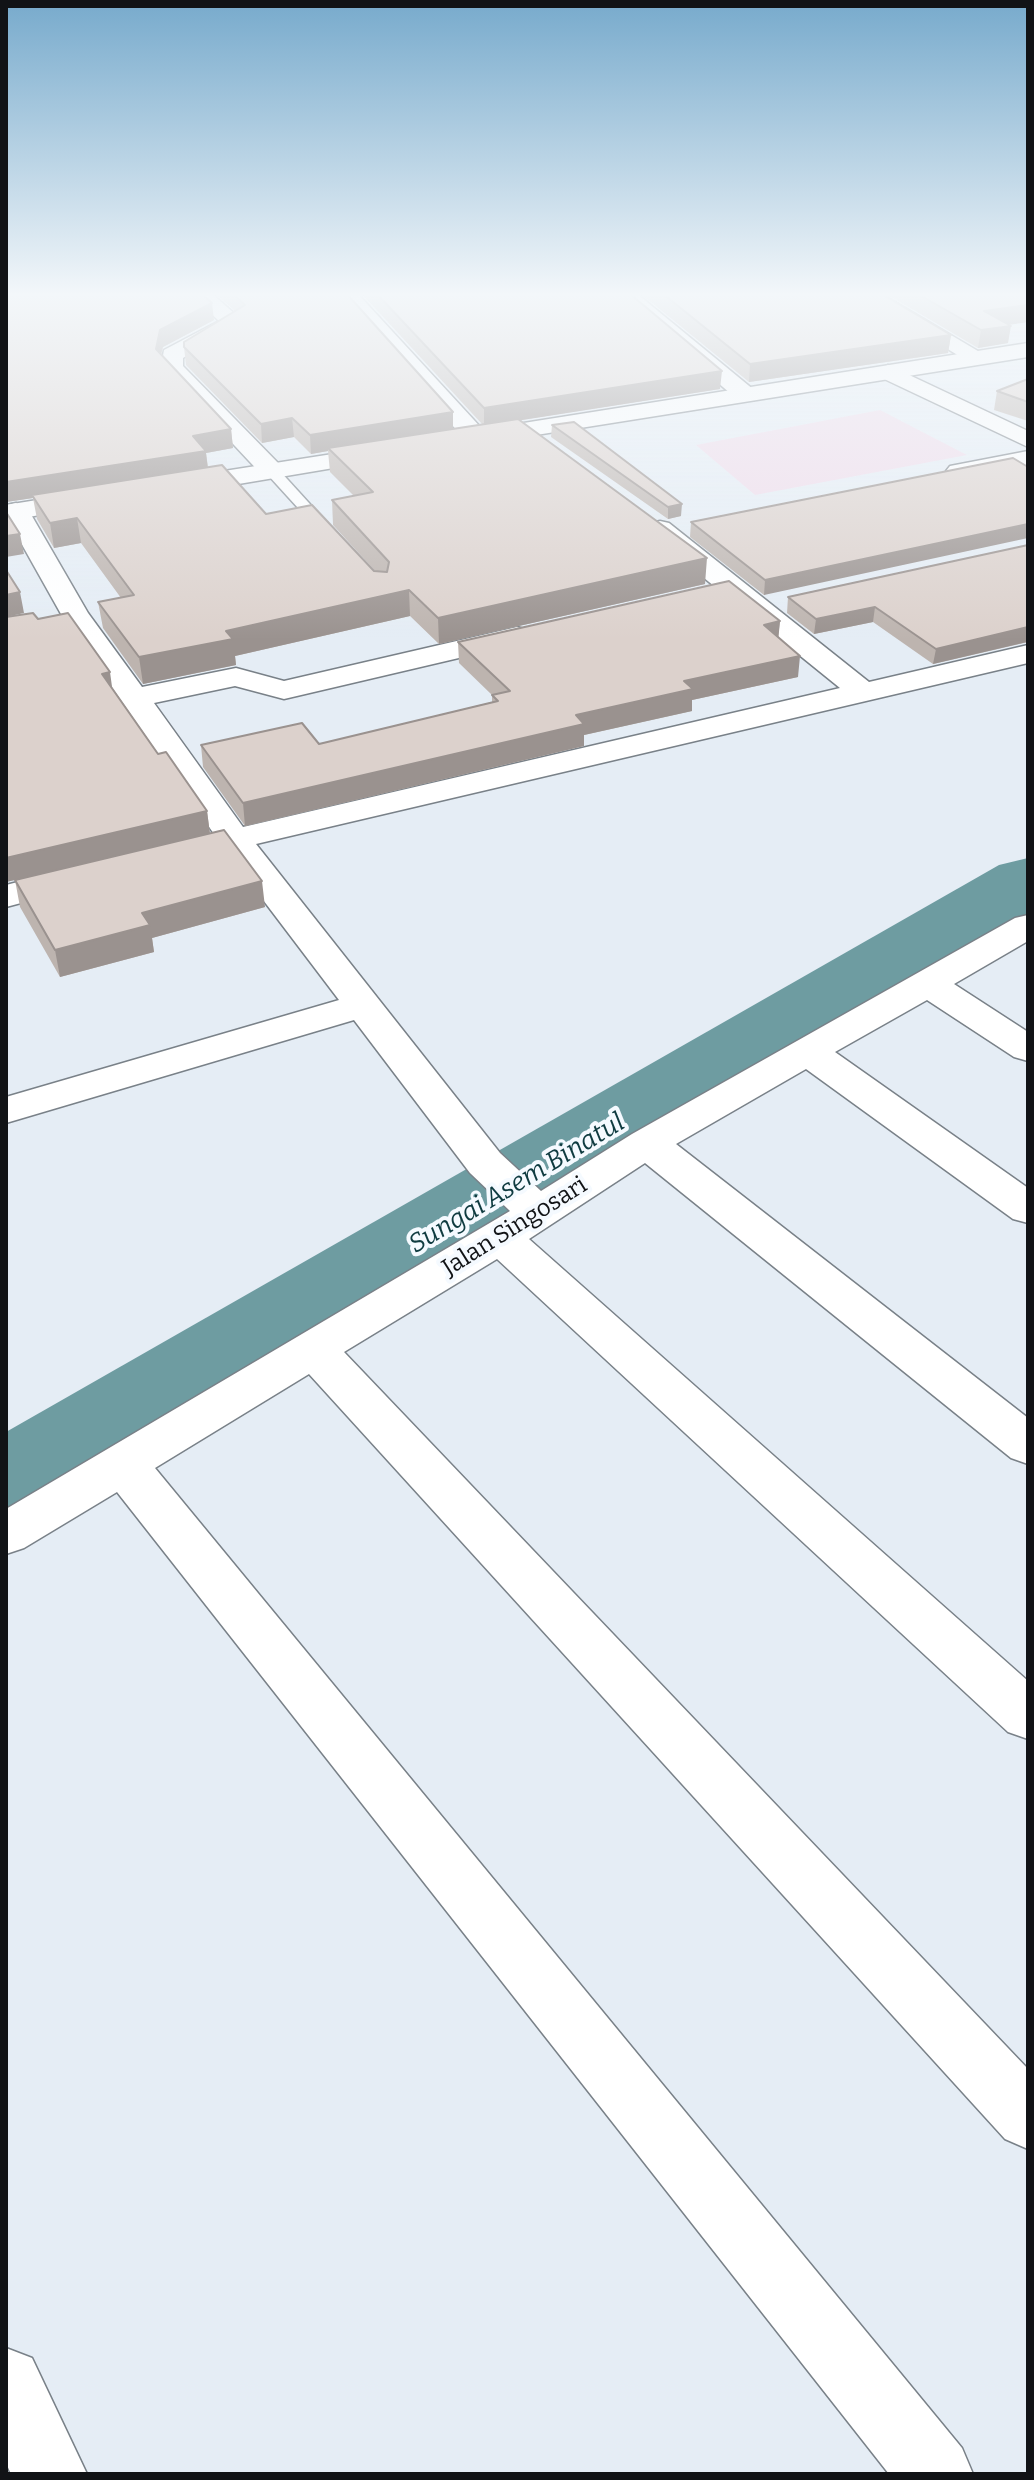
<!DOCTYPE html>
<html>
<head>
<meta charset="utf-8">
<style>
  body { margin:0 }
  #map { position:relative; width:1034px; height:2480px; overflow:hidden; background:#e5edf5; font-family:Bitter,serif }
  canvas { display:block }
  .frame { position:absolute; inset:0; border:8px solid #111316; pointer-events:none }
</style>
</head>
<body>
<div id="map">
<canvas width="1034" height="2480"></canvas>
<div class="frame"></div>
</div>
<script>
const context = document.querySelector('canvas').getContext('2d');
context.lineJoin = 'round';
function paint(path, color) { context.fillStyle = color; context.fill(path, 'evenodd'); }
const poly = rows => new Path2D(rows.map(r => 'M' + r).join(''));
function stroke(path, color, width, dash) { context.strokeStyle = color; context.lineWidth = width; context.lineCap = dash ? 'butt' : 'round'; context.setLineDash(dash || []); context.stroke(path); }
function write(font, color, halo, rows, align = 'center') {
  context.font = font + ' Bitter,serif'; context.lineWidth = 8; context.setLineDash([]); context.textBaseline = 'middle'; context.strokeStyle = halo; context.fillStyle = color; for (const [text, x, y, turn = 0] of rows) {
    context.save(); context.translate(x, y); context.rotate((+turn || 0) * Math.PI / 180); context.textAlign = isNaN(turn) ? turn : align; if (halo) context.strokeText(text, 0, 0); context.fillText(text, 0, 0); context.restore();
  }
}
paint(poly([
  [880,410,967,455,755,495,696,445]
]), '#f0dbea');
paint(poly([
  [1028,858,1028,917,47,1519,6,1532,6,1432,999,865,1028,858]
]), '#6e9ca1');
const service = poly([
  [268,469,278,469,329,525,329,531,319,531,268,475,268,469]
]);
const minor = poly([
  [189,293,211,293,244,322,183,358,183,366,282,467,286,472,282,477,264,477,161,367,164,350,219,321,189,293],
  [336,293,357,293,485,432,488,437,485,442,467,442,336,293],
  [614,293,636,293,754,390,758,395,754,400,738,400,614,293],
  [856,293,880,293,988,357,977,364,969,362,856,293],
  [888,365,1028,431,1028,447,880,377,877,372,888,365],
  [1028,451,1028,465,959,479,946,471,950,466,1028,451],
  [16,503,29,511,88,613,142,687,236,668,284,681,517,627,527,630,532,636,527,642,284,699,235,686,154,703,243,827,840,688,651,535,647,529,651,523,660,521,669,523,869,682,1028,645,1028,663,256,844,500,1153,541,1191,632,1134,1015,918,1028,915,1028,941,954,984,1028,1032,1028,1061,1014,1057,927,1000,835,1052,1028,1188,1028,1223,1013,1219,806,1069,676,1144,1028,1418,1028,1464,1011,1458,645,1163,529,1239,1028,1681,1028,1739,1008,1732,497,1259,344,1352,1028,2069,1028,2149,1005,2139,309,1374,155,1468,962,2448,973,2474,889,2474,117,1492,24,1548,6,1554,6,1509,510,1211,470,1173,354,1020,6,1123,6,1097,339,1000,226,851,175,863,163,860,158,853,163,846,214,834,61,614,6,516,7,505,16,503],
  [73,868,85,872,91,879,85,886,6,907,6,885,73,868],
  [6,2348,32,2358,87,2474,11,2474,6,2463,6,2348]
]);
const tertiary = poly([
  [1028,343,1028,357,473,445,461,438,473,431,1028,343],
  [390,445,399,447,402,452,399,457,173,495,160,487,173,479,390,445],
  [93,491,106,499,102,504,6,521,6,505,93,491]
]);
stroke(service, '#798188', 3);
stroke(minor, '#798188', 3);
stroke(tertiary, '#798188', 3);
paint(service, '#fff');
paint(minor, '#fff');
paint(tertiary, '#fff');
paint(poly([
  [6,293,214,320,163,347,161,354,231,429,233,448,206,453,208,467,266,514,376,572,333,525,332,500,354,496,330,472,328,451,311,454,294,437,262,443,186,365,184,347,235,311,215,293,346,293,453,429,482,424,361,293,629,293,720,389,521,420,705,584,439,644,410,616,235,656,236,665,143,684,103,628,98,602,121,598,81,543,54,548,37,519,33,498,6,502],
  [640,293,880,293,951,335,948,353,749,382],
  [885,293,1028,293,1028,322,1009,324,1008,343,978,348],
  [1028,379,1028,421,994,410,997,391],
  [552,425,681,516,668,519,551,437],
  [1013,458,764,595,690,537,691,522],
  [1028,545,1028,642,933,664,873,622,814,634,787,613,788,597],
  [38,619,112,689,158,754,207,811,210,834,265,907,152,938,154,952,60,977,20,907,15,880,79,865,6,882],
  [780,621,778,637,798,677,692,700,692,711,584,735,584,746,245,826,203,767,201,745,319,744,492,702,492,695,459,663,458,642]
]), '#bdb4af');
paint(poly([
  [212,303,214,320,163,347,158,366,156,349,160,330],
  [1028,305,1028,322,982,329,984,311],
  [1011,326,1008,343,978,348,981,330],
  [951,335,948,353,749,382,750,364],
  [722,371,720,389,484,426,484,408],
  [453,412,453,431,328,448,328,451,311,454,310,435],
  [292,418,294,437,262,443,261,424],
  [231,429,233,448,206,453,208,470,32,495,33,498,6,502,6,482,193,436],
  [682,504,681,516,668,519,668,507],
  [77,518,81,543,54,548,50,523],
  [1028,524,1028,538,764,595,765,580],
  [20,534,24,554,6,557,6,536],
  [707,558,705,584,439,644,438,618],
  [409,590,410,616,235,656,236,665,143,684,139,657,226,631],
  [20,592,24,613,6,617,6,595],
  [875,607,873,622,814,634,816,619],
  [780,621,778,642,764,625],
  [1028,627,1027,642,933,664,936,649],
  [800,656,798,677,692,700,692,711,584,735,584,746,245,826,243,803,576,715,684,681],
  [110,672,113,694,102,674],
  [207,811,210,834,6,882,6,858],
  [262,881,265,907,152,938,154,952,60,977,55,950,142,913]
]), '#9a928f');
const building = poly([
  [6,293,201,293,212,303,160,330,156,349,231,429,193,436,206,451,6,482,6,293],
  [232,293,346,293,453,412,310,435,292,418,261,424,184,347,184,342,245,305,232,293],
  [376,293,629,293,722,371,484,408,376,293],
  [662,293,880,293,951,335,750,364,662,293],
  [916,293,1028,293,1028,305,984,311,1011,326,981,330,916,293],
  [1028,379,1028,402,997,391,1028,379],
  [518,419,707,558,438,618,409,590,226,631,233,639,139,657,98,602,134,595,77,518,50,523,32,495,222,465,266,514,312,505,374,571,387,572,389,562,332,500,373,492,328,448,518,419],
  [574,422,682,504,668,507,552,425,574,422],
  [1013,458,1028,467,1028,524,765,580,691,522,1013,458],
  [6,512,20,534,6,536,6,512],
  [1028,545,1028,627,936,649,875,607,816,619,788,597,1028,545],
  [6,570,20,592,6,595,6,570],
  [729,581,780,621,764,625,800,656,684,681,693,689,576,715,584,724,243,803,201,745,302,723,319,744,498,701,492,695,510,691,458,642,729,581],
  [33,613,38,619,68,613,110,672,102,674,158,754,166,752,207,811,6,858,6,617,33,613],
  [224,830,262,881,142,913,150,925,55,950,15,880,224,830]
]);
paint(building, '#dcd1cc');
stroke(building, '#9a928f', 2);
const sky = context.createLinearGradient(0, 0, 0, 640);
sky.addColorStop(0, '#7ac');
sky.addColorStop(0.46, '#f3f7fa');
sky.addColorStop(1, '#f3f7fa00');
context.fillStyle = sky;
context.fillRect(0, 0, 1034, 640);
write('24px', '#111316', '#f5faff', [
  ["Jalan Singosari",515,1227,-32]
]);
write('italic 26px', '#0f3b40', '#f5faff', [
  ["Sungai Asem Binatul",517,1184,-31]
]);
</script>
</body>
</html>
